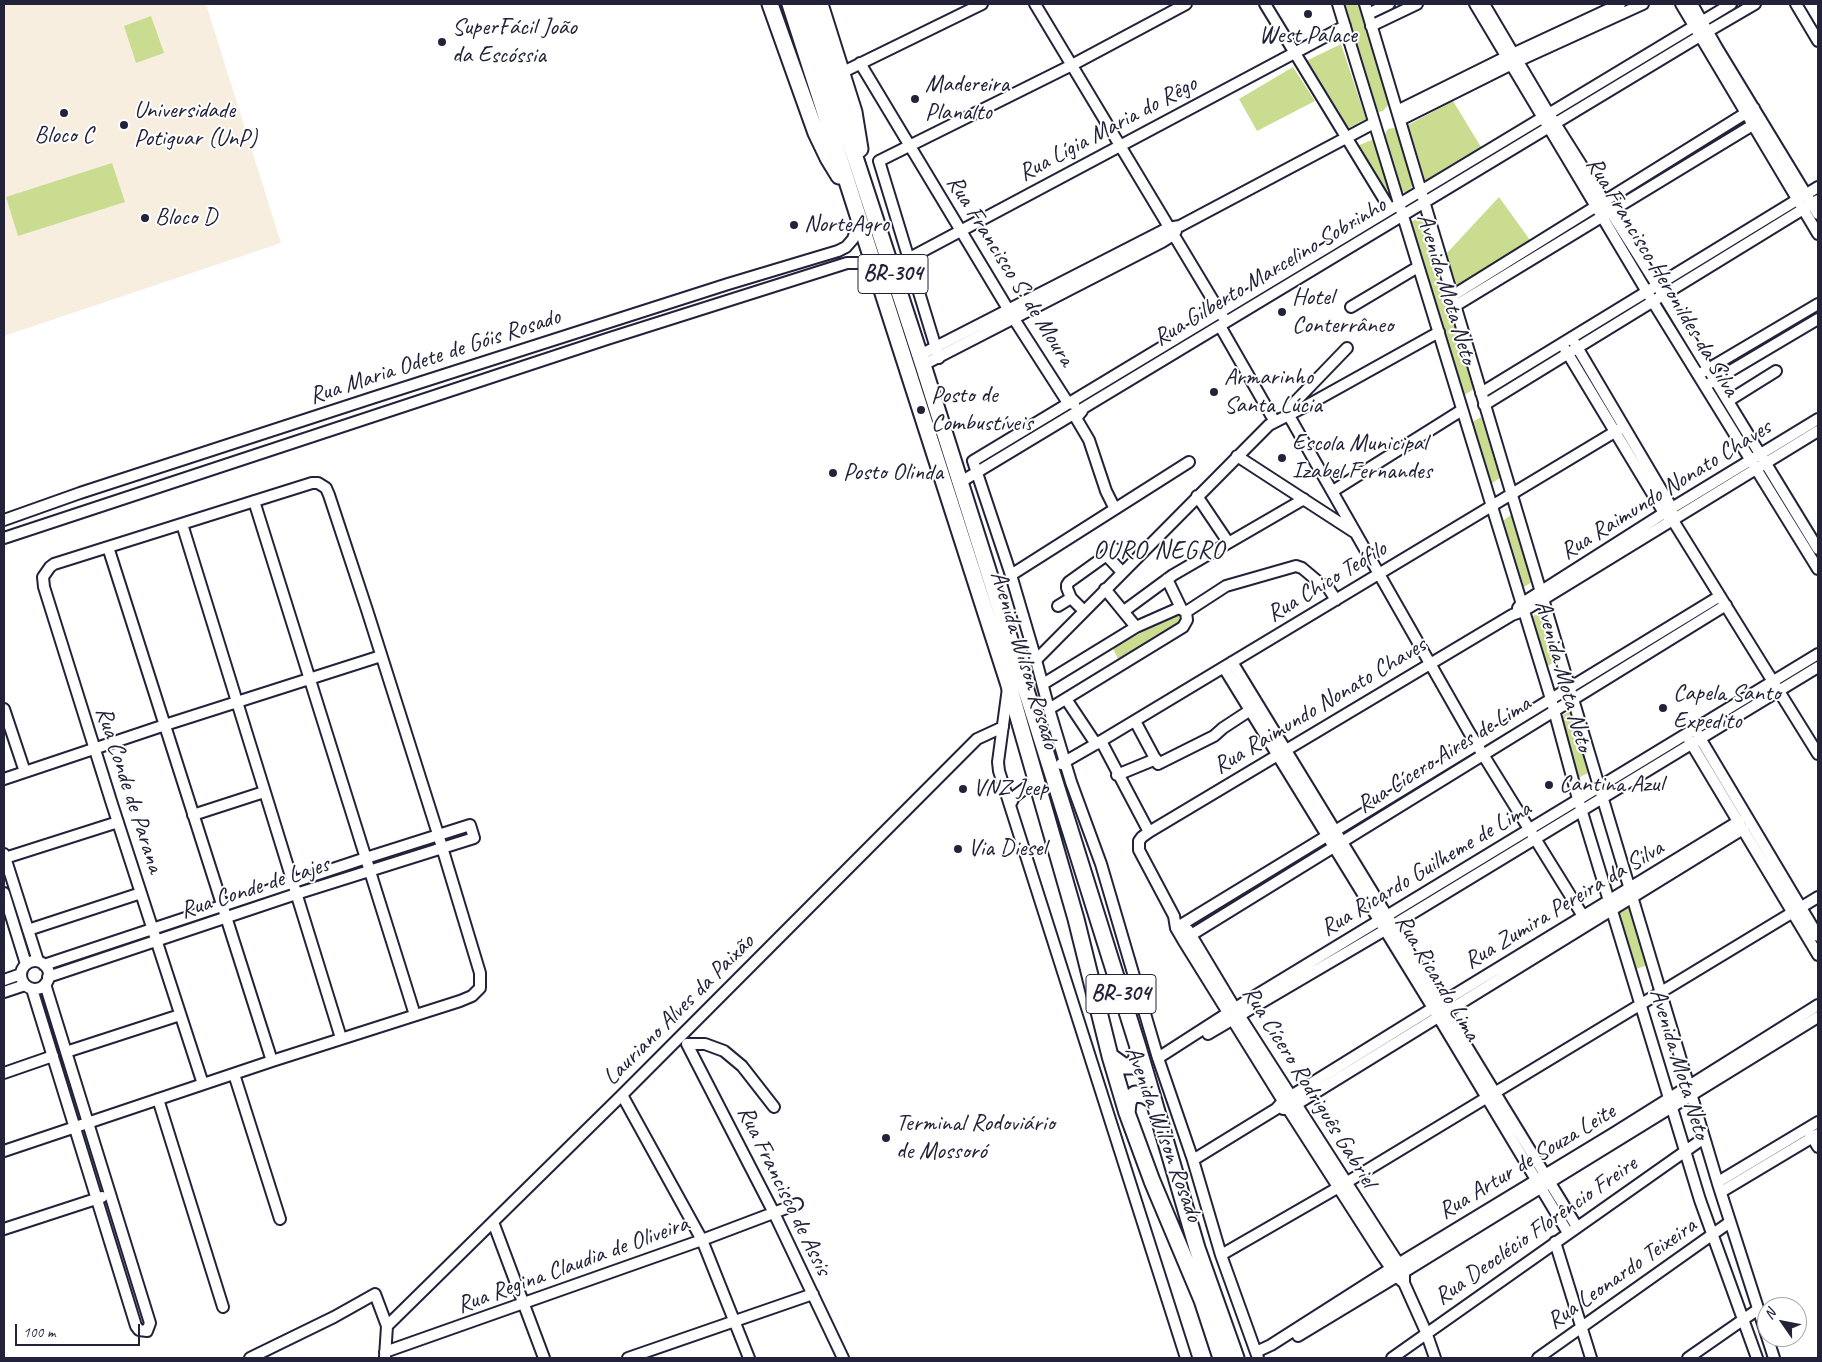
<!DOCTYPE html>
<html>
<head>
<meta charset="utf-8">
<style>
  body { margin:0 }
  #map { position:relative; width:1822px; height:1362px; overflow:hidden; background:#fff; font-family:Caveat,sans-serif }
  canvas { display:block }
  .frame { position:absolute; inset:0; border:5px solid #22223b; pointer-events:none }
  .north { position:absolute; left:1757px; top:1297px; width:50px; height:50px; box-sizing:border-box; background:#fff; border:1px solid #a7a7b1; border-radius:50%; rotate:303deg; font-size:14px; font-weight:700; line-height:20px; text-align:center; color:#22223b }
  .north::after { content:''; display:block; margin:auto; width:18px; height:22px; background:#22223b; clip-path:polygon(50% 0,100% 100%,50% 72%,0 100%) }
  .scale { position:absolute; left:15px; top:1324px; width:125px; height:22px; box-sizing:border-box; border:2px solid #22223b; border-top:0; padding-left:6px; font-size:15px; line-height:18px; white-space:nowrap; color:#22223b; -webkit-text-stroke:4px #fff; paint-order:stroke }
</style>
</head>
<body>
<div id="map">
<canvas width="1822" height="1362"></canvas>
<div class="frame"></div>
<div class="north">N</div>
<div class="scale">100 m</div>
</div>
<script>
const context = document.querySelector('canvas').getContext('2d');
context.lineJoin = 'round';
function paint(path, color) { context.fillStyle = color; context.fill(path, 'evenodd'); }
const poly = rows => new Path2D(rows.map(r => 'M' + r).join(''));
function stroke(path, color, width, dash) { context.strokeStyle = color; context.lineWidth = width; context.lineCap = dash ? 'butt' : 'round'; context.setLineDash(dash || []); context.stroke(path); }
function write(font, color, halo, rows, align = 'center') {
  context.font = font + ' Caveat,sans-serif'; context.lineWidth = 4; context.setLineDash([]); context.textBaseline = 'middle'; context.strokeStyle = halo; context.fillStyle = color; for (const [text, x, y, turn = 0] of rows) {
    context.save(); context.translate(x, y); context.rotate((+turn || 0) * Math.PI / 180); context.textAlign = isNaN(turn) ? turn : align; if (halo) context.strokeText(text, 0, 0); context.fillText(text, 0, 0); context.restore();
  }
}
paint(poly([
  [11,4,206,4,281,243,4,336,4,6]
]), '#f7eee0');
paint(poly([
  [1342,4,1359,4,1389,104,1383,111,1379,112,1375,109],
  [151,16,164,53,136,63,124,26],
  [1341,44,1366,119,1347,129,1306,61],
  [1293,67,1315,101,1257,131,1239,99],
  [1453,101,1481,147,1425,181,1408,125],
  [1393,128,1397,129,1399,132,1414,184,1407,193,1401,191,1384,135,1388,129],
  [1374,139,1390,189,1385,191,1357,146],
  [112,163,125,202,18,236,6,197],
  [1499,197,1530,240,1456,288,1447,253],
  [1423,214,1474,389,1463,396,1411,222],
  [1481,417,1500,478,1489,485,1469,424],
  [1512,514,1532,582,1521,589,1500,523],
  [1541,612,1556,661,1546,667,1531,617],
  [1177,613,1182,615,1183,621,1118,659,1113,648],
  [1570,711,1590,772,1578,778,1560,717],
  [1632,903,1648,965,1633,970,1617,912]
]), '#cadc90');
const minor = poly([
  [1035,4,1223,317],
  [1265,4,1390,209],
  [1338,4,1551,699,1578,799,1700,1200,1757,1358],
  [1365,4,1719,1187,1774,1358],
  [1475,4,1653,302,1818,569],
  [1484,4,1546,109,1657,285,1818,549],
  [1681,4,1818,234],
  [1692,4,1717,48,1818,214],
  [1796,4,1818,41],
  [1368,14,1389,4],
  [1371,26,1417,4],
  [860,63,1014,319,1068,403,1074,404],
  [841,73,982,4],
  [1397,111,1506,57,1620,4],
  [1400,120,1518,61,1643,4],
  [891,268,1345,26],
  [1452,296,1754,108],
  [1455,306,1761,120],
  [1351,307,1418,267],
  [1220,326,1275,422],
  [1574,342,1672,508,1672,513],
  [1562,344,1664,513,1672,519,1818,754],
  [920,355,1168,228,1180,226,1374,123],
  [939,358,879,161,1072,65,1186,4],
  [923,365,1162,242,1173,235,1176,231],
  [1703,372,1818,304],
  [1710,383,1818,319],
  [1481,393,1818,187],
  [1728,401,1776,371],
  [1484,405,1818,200],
  [1082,411,1076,418,1089,440,1106,491,1115,509],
  [1288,414,1469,732,1583,916],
  [1288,414,1293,404,1347,348],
  [1237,456,1354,532],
  [959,483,1700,36,1755,4],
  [1333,491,1462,410],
  [1197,496,1228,542],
  [254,501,415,1015],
  [4,520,80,493,375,397,728,284,838,251,846,247,853,239,859,220],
  [182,524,341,1038],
  [4,538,607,339,847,263,859,263,877,272],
  [108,547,272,1061],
  [1106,555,1122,572],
  [1011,575,1189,462],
  [1167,579,1181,608],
  [1105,589,1136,627],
  [1058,606,1071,598],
  [1518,608,1521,604,1672,508,1818,419],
  [1084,611,1071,598,1067,588,1067,585,1069,582,1115,549],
  [1124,611,1173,575,1304,499],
  [1186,612,1226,586,1296,566,1302,568,1321,584,1327,586,1336,600],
  [1036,660,1269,425,1306,406,1439,332],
  [1232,662,1577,1227],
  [1224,668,1433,1008,1568,1233],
  [1043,684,1136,627,1179,608,1186,612,1187,620,1183,627,1049,709],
  [1008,688,998,762,999,771,1186,1358],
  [1066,699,1096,744],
  [4,709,25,772],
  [1135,721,1158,764,1214,736,1223,728,1255,707],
  [1697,733,1818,936],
  [1688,738,1818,955],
  [1101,741,1149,832],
  [1061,764,1101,741,1623,427],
  [1117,775,1156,759],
  [4,779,165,725,381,656],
  [1010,805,1014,797,1027,787,1034,787,1040,792],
  [193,815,264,792],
  [4,854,38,961],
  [5,858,118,822],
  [4,893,26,964],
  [1176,928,1720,596],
  [28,930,141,893],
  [1188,930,1239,1015,1404,1272,1404,1283,1426,1332,1435,1358],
  [1183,940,1726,605],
  '21 975a14 14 0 1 1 28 0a14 14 0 1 1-28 0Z',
  [44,965,366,858,470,825,474,838,296,894,48,977],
  [4,980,21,974],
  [32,989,136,1326,139,1330,147,1331,150,1323,45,984],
  [4,992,25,985],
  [1208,1034,1385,930,1818,667],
  [66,1052,180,1015],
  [1158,1058,1245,1002,1818,654],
  [4,1073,53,1056],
  [234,1074,280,1219],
  [622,1095,702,1240,749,1358],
  [158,1099,223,1307],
  [774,1107,742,1066,724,1051,705,1044,687,1044,774,1213,843,1358],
  [1283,1109,1288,1109,1297,1104,1743,829],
  [1809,1132,1818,1147],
  [4,1151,272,1061,460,1001,472,996,480,988,480,973,438,834,367,610,329,495,326,488,318,483,312,483,54,564,50,567,43,577,44,587,112,804,203,1084],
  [1193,1160,1276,1109,1283,1101,1291,1096,1433,1008,1739,821],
  [1718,1182,1818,1122],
  [1721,1192,1818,1134],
  [493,1222,544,1358],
  [4,1229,102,1197],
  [1555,1242,1591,1358],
  [1221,1255,1339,1187,1818,897],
  [1404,1283,1397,1277,1383,1257,1283,1101,1183,940,1176,928,1174,916,1139,850,1139,841,1142,837,1149,832,1512,615,1523,611,1542,600,1818,431],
  [387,1326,622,1095,977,739,1003,727],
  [1298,1336,1404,1272,1818,1017],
  [385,1352,702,1240,797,1204],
  [1256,1352,1271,1345,1398,1264,1614,1133,1818,1005],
  [250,1358,334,1317,375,1294,387,1326,385,1357],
  [628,1358,813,1294],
  [1258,1358,1221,1255,1193,1160,1158,1058,1101,864,1071,782,1049,709,1036,660,1011,575,973,461,1731,4],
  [1392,1358,1704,1138],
  [1538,1358,1730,1222],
  [1688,1358,1757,1310]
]);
const highway = poly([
  [770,4,816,133,828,158,839,176],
  [790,4,1008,682,1076,919,1110,1056,1127,1113,1152,1181,1202,1300,1221,1358],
  [805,4,923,365,1051,769,1138,1047,1197,1248,1236,1358],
  [820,4,854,112,860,149],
  [1110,1056,1124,1066,1133,1066,1136,1062,1138,1047],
  [1127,1113,1128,1103,1130,1098,1135,1094,1144,1095,1154,1101]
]);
stroke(minor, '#22223b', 14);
stroke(highway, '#22223b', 19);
stroke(minor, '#fff', 10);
stroke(highway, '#fff', 15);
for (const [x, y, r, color] of [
  [1308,14,5,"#22223b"],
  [442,42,5,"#22223b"],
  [915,99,5,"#22223b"],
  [64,113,5,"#22223b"],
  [124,125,5,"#22223b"],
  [145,218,5,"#22223b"],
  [794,225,5,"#22223b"],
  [1282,312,5,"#22223b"],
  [1214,392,5,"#22223b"],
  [921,410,5,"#22223b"],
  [1282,458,5,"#22223b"],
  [833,473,5,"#22223b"],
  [1663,708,5,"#22223b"],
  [1549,785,5,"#22223b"],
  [963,789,5,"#22223b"],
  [958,849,5,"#22223b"],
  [886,1138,5,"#22223b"]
]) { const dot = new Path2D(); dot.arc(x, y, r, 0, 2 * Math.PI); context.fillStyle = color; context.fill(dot); stroke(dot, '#fff', 2); }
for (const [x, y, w] of [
  [893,274,70],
  [1121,994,70]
]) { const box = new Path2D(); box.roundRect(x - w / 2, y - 19.5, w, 39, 4); context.fillStyle = '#fff'; context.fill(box); stroke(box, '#22223b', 1); }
write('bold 22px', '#22223b', null, [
  ["BR-304",893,274],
  ["BR-304",1121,994]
]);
write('24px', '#22223b', '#fff', [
  ["SuperFácil João",452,28],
  ["da Escóssia",452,56],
  ["West Palace",1308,36,"center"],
  ["Madereira",925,85],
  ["Planalto",925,113],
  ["Universidade",134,111],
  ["Potiguar (UnP)",134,139],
  ["Bloco C",64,136,"center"],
  ["Bloco D",155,218],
  ["NorteAgro",804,225],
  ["Hotel",1292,298],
  ["Conterrâneo",1292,326],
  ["Armarinho",1224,378],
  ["Santa Lúcia",1224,406],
  ["Posto de",931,396],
  ["Combustíveis",931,424],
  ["Escola Municipal",1292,444],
  ["Izabel Fernandes",1292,472],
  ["Posto Olinda",843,473],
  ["Capela Santo",1673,694],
  ["Expedito",1673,722],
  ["Cantina Azul",1559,785],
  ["VNZ Jeep",973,789],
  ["Via Diesel",968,849],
  ["Terminal Rodoviário",896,1124],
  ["de Mossoró",896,1152]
], 'left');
write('24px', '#22223b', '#fff', [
  ["Rua Lígia Maria do Rêgo",1108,129,-28],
  ["Rua Francisco S. de Moura",1010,271,58],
  ["Rua Gilberto Marcelino Sobrinho",1270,272,-31],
  ["Rua Francisco Heronildes da Silva",1662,277,59],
  ["Avenida Mota Neto",1446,289,73],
  ["Rua Maria Odete de Góis Rosado",435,357,-18],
  ["Rua Raimundo Nonato Chaves",1666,490,-32],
  ["Rua Chico Teófilo",1327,582,-31],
  ["Avenida Wilson Rosado",1024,660,73],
  ["Avenida Mota Neto",1563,676,74],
  ["Rua Raimundo Nonato Chaves",1320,706,-31],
  ["Rua Cícero Aires de Lima",1444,755,-32],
  ["Rua Conde de Parana",129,790,72],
  ["Rua Ricardo Guilheme de Lima",1426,869,-31],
  ["Rua Conde de Lajes",255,888,-18],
  ["Rua Zumira Pereira da Silva",1564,905,-31],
  ["Rua Ricardo Lima",1437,978,59],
  ["Lauriano Alves da Paixão",679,1010,-45],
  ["Avenida Mota Neto",1679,1064,73],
  ["Rua Cícero Rodriguês Gabriel",1309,1087,58],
  ["Avenida Wilson Rosado",1163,1134,70],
  ["Rua Artur de Souza Leite",1527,1162,-31],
  ["Rua Francisco de Assis",784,1191,64],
  ["Rua Deoclécio Florêncio Freire",1536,1231,-35],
  ["Rua Regina Claudia de Oliveira",573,1265,-20],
  ["Rua Leonardo Teixeira",1622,1274,-35]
]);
context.letterSpacing = '1px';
write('25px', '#22223b', '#fff', [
  ["OURO NEGRO",1159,551]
]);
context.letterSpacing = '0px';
</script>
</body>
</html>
